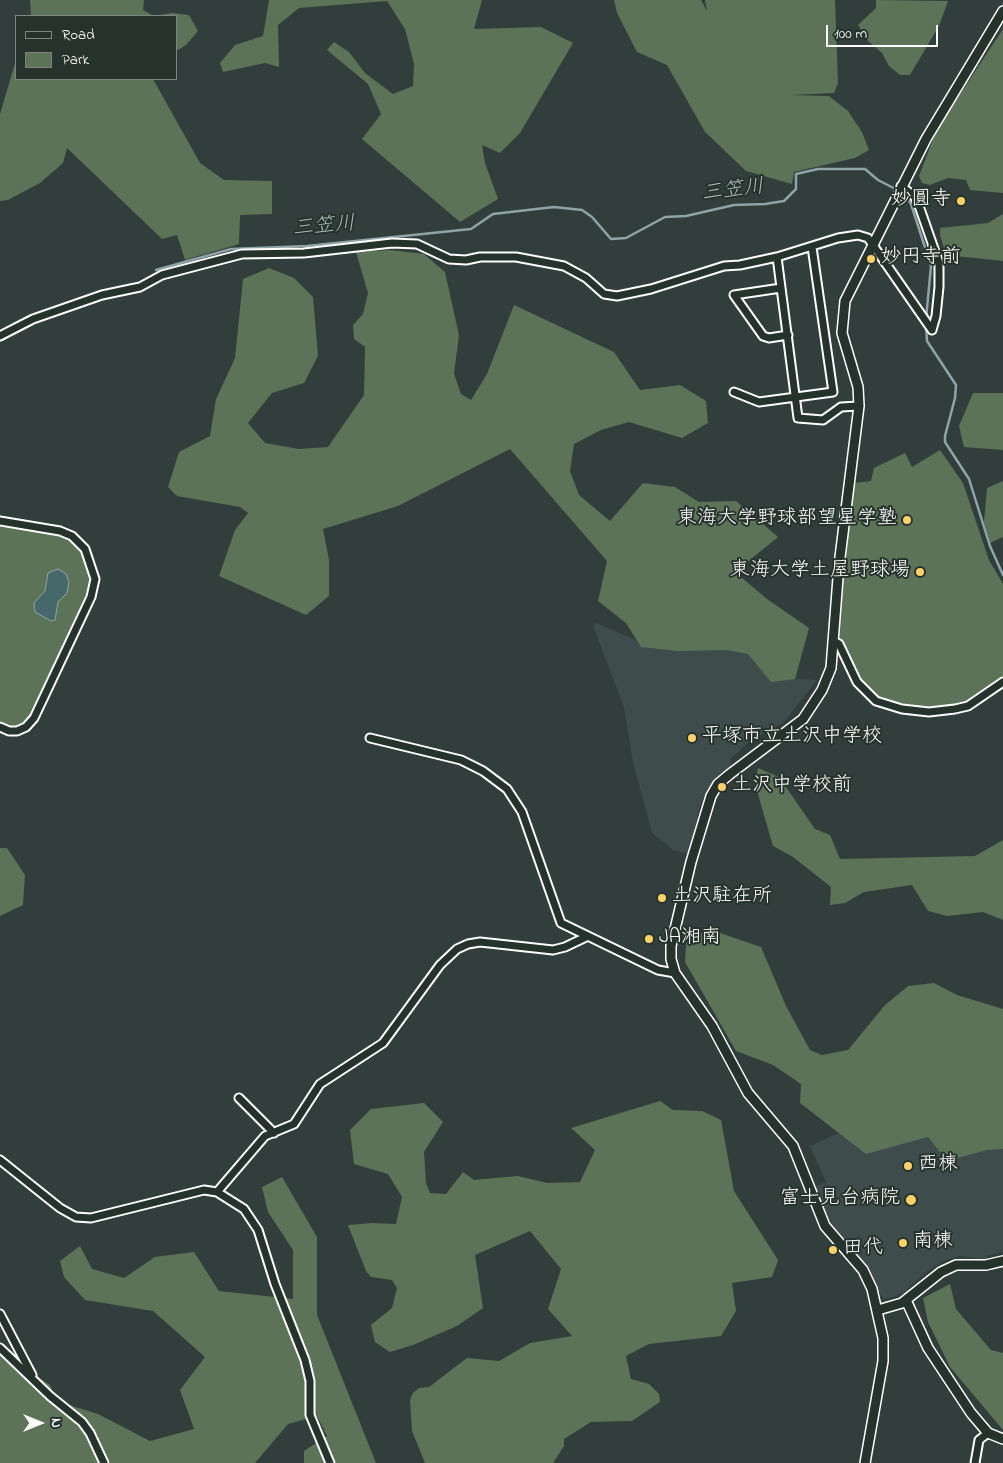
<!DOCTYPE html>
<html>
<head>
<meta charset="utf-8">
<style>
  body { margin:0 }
  #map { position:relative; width:1003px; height:1463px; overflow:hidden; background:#313e3b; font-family:"Indie Flower",sans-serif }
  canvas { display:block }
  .legend { position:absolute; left:15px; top:15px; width:162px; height:65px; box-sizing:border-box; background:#26332d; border:1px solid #7d8581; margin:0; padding:6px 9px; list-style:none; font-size:15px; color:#fff }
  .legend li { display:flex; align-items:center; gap:10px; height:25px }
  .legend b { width:25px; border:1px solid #7d8581 }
  .north { position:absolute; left:15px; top:1398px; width:50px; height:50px; -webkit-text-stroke:4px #26332d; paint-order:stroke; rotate:90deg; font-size:14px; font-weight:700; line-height:20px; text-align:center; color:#fff }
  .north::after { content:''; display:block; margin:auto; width:18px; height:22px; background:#fff; clip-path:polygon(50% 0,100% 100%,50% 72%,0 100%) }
  .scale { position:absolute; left:826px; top:25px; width:112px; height:22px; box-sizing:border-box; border:2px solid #fff; border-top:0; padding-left:6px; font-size:15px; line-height:18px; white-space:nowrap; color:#fff; -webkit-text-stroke:4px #26332d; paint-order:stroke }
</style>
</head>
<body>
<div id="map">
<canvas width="1003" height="1463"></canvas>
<ul class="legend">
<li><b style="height:6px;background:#26332d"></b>Road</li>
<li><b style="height:14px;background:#5c7358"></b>Park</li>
</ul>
<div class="north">N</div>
<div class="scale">100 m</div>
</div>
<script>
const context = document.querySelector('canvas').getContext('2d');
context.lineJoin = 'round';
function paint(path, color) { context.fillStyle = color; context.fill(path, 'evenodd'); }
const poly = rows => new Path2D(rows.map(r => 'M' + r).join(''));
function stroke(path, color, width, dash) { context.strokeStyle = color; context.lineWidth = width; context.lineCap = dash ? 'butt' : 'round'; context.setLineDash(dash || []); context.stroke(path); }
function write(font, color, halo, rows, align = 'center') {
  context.font = font + ' "Indie Flower","Klee One",sans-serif'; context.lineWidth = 4; context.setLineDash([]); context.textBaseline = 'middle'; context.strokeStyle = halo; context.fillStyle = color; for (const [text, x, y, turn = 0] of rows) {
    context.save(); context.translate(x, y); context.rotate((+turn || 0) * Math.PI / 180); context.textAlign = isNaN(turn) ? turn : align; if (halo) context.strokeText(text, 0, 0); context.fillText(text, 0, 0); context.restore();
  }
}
paint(poly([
  [596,623,650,646,743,643,772,677,817,680,784,722,749,742,730,759,732,765,702,799,688,854,673,850,652,833,633,762,624,707,593,626],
  [1003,1113,1003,1252,987,1256,987,1259,959,1256,946,1260,930,1269,907,1289,909,1291,886,1299,881,1296,867,1266,833,1226,825,1213,814,1187,826,1182,810,1146,848,1129]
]), '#3e4c4c');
paint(poly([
  [30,0,144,0,143,10,154,16,172,13,189,15,198,31,186,45,176,51,176,16,31,16],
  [269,0,482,0,474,29,541,27,573,43,520,133,500,153,482,145,485,163,498,199,460,222,362,139,381,114,368,84,327,50,334,42,349,52,365,73,393,94,413,86,414,64,405,29,387,1,299,8,278,25,279,67,265,63,223,72,220,63,235,45,263,36],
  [614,0,701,0,707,11,705,0,835,0,838,83,834,93,791,95,829,96,848,111,862,132,869,150,855,158,794,172,792,184,746,171,705,132,667,65,637,52,617,13],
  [876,0,948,1,939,26,910,75,900,75,889,66,882,53,868,41,858,25,876,8],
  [1003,29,1003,193,970,190,966,180,948,178,930,185,922,183,919,176,937,129],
  [16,60,16,79,153,79,200,163,224,180,272,181,272,214,240,215,239,244,185,260,177,235,162,239,67,148,63,163,40,183,8,200,0,201,0,114],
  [1003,214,1003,261,946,255,940,235,940,228,988,223],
  [390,250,424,254,445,272,459,335,454,374,461,394,471,400,487,374,514,305,614,352,640,390,680,385,706,401,708,423,682,438,629,422,601,430,574,444,570,471,579,495,610,521,643,483,675,487,699,502,736,501,778,537,735,572,767,599,809,628,795,679,771,682,748,654,726,650,678,651,641,647,626,623,598,601,607,561,510,449,398,506,323,529,329,560,329,596,306,615,219,576,235,530,248,513,240,507,177,496,168,487,179,452,210,436,216,399,235,358,243,279,269,268,294,278,313,297,318,356,304,383,272,393,248,423,265,443,299,449,328,447,364,395,365,347,354,339,353,325,363,314,368,293,356,252],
  [973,393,1003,393,1003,450,964,447,959,426],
  [940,450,963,483,989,560,1003,584,1003,678,967,703,955,707,919,709,877,696,860,679,850,664,839,635,845,557,854,483,871,481,874,468,905,453,912,467],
  [1003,481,1003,537,990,543,984,522,987,488],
  [0,526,67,537,82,550,91,582,81,612,36,707,23,725,10,728,0,721],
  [758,768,779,777,815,829,830,835,840,859,975,856,1003,840,1003,920,983,912,947,916,928,911,912,885,864,892,845,903,830,905,831,887,793,857,773,846,755,784],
  [0,848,7,848,25,875,23,905,0,916],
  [687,932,720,933,761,947,786,1006,810,1050,822,1055,848,1050,885,1005,908,986,934,983,957,995,1003,1009,1003,1149,987,1150,947,1161,928,1137,866,1154,800,1103,801,1084,773,1065,736,1051,685,962],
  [660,1101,673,1110,702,1111,721,1120,734,1191,778,1260,772,1277,732,1283,736,1311,721,1336,649,1344,626,1356,631,1379,649,1384,659,1394,660,1402,632,1421,591,1422,564,1439,564,1446,553,1463,425,1463,412,1431,410,1400,413,1393,419,1388,429,1387,467,1358,499,1361,530,1343,572,1336,548,1309,561,1269,530,1231,475,1255,483,1308,457,1326,413,1345,390,1352,375,1342,371,1325,392,1308,397,1288,392,1280,371,1277,366,1271,348,1225,372,1223,396,1224,402,1197,388,1174,354,1164,350,1130,371,1109,424,1103,443,1122,424,1152,426,1183,430,1193,446,1194,463,1172,474,1180,518,1176,547,1183,580,1182,595,1150,571,1128],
  [282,1177,317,1237,317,1315,376,1463,304,1463,304,1451,327,1436,317,1416,288,1424,255,1463,0,1463,0,1352,50,1385,55,1397,69,1405,98,1414,150,1441,194,1429,180,1390,205,1357,153,1311,85,1300,64,1277,60,1261,80,1246,92,1269,124,1278,155,1257,194,1252,219,1291,293,1299,293,1250,268,1212,262,1187],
  [950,1284,956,1309,991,1350,1003,1353,1003,1430,950,1367,928,1322,923,1298]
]), '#5c7358');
const water = poly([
  [58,569,66,574,69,582,67,593,58,602,55,620,51,621,35,612,34,603,45,591,48,573,58,569]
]);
paint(water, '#45686b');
stroke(water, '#8fa4a6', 1);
stroke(poly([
  [156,270,231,249,307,246,471,229,493,214,554,207,582,210,592,217,611,239,626,238,665,217,686,216,734,205,765,204,784,201,796,189,796,174,818,169,865,169,878,180,905,194,911,204,931,266,926,319],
  [926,324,927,341,956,385,955,398,945,436,945,442,969,479,990,546,1003,575]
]), '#8fa4a6', 2.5);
const minor = poly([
  [901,186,914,196,918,203,939,263,939,287,936,316,932,330],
  [777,257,798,418,823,420,841,407,859,406],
  [781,288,734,295,763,336,769,338,788,335],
  [0,336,33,319,102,295,140,287,162,275,242,254,304,253,392,243,417,244,449,259,466,260,480,257,516,257,564,266,586,278,604,294,617,296,651,289,724,266,740,265,777,257,838,238,858,235,868,238,932,330],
  [734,392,759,402,833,392,812,247],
  [0,521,60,531,72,536,85,549,95,579,91,597,34,718,26,727,17,731,9,731,0,727],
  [835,642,839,644,857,682,876,701,902,709,929,712,955,709,968,706,1003,682],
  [370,738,461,760,483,771,507,789,522,812,561,923,658,970,675,973],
  [239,1098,274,1133],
  [0,1160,60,1208,76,1217,91,1218,204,1190,217,1192,244,1209,258,1230,275,1284,305,1360,310,1381,310,1415,330,1463],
  [217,1192,265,1136,294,1124,320,1084,383,1043,440,965,457,949,468,944,480,942,553,950,565,947,586,937],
  [0,1314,32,1375],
  [0,1348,50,1396,82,1422,90,1433,104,1463],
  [975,1463,979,1440,988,1433]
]);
const tertiary = poly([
  [906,1300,928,1348,971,1413,988,1433,1003,1439],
  [878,1310,902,1303,941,1272,956,1265,986,1265,1003,1261],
  [865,1463,883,1361,883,1338,872,1289,863,1270,825,1226,793,1146,748,1093,712,1026,675,973,671,959,671,946,691,862,711,796,718,784,730,774,803,719,822,690,831,668,839,565,859,406,858,387,842,333,845,301,926,139,1003,11]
]);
stroke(minor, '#fff', 11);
stroke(tertiary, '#fff', 12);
stroke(minor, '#26332d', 7);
stroke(tertiary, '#26332d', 9);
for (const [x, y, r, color] of [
  [961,201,5,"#ffd166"],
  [871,259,5,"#ffd166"],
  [907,520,5,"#ffd166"],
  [920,572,5,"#ffd166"],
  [692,738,5,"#ffd166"],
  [722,787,5,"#ffd166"],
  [662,898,5,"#ffd166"],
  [649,939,5,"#ffd166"],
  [908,1166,5,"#ffd166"],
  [911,1200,6,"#ffd166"],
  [903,1243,5,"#ffd166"],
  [833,1250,5,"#ffd166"]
]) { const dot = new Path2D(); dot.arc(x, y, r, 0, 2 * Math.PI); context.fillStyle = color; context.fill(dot); stroke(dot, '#26332d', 2); }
write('20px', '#fff', '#26332d', [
  ["妙圓寺",951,201,"right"],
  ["妙円寺前",881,259],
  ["東海大学野球部望星学塾",897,520,"right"],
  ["東海大学土屋野球場",910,572,"right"],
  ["平塚市立土沢中学校",702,738],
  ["土沢中学校前",732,787],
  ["土沢駐在所",672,898],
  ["JA湘南",659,939],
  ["西棟",918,1166],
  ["富士見台病院",900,1200,"right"],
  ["南棟",913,1243],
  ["田代",843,1250]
], 'left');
write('italic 21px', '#abbbbc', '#26332d', [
  ["三笠川",733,192,-7],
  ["三笠川",324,228,-5]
]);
</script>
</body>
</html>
